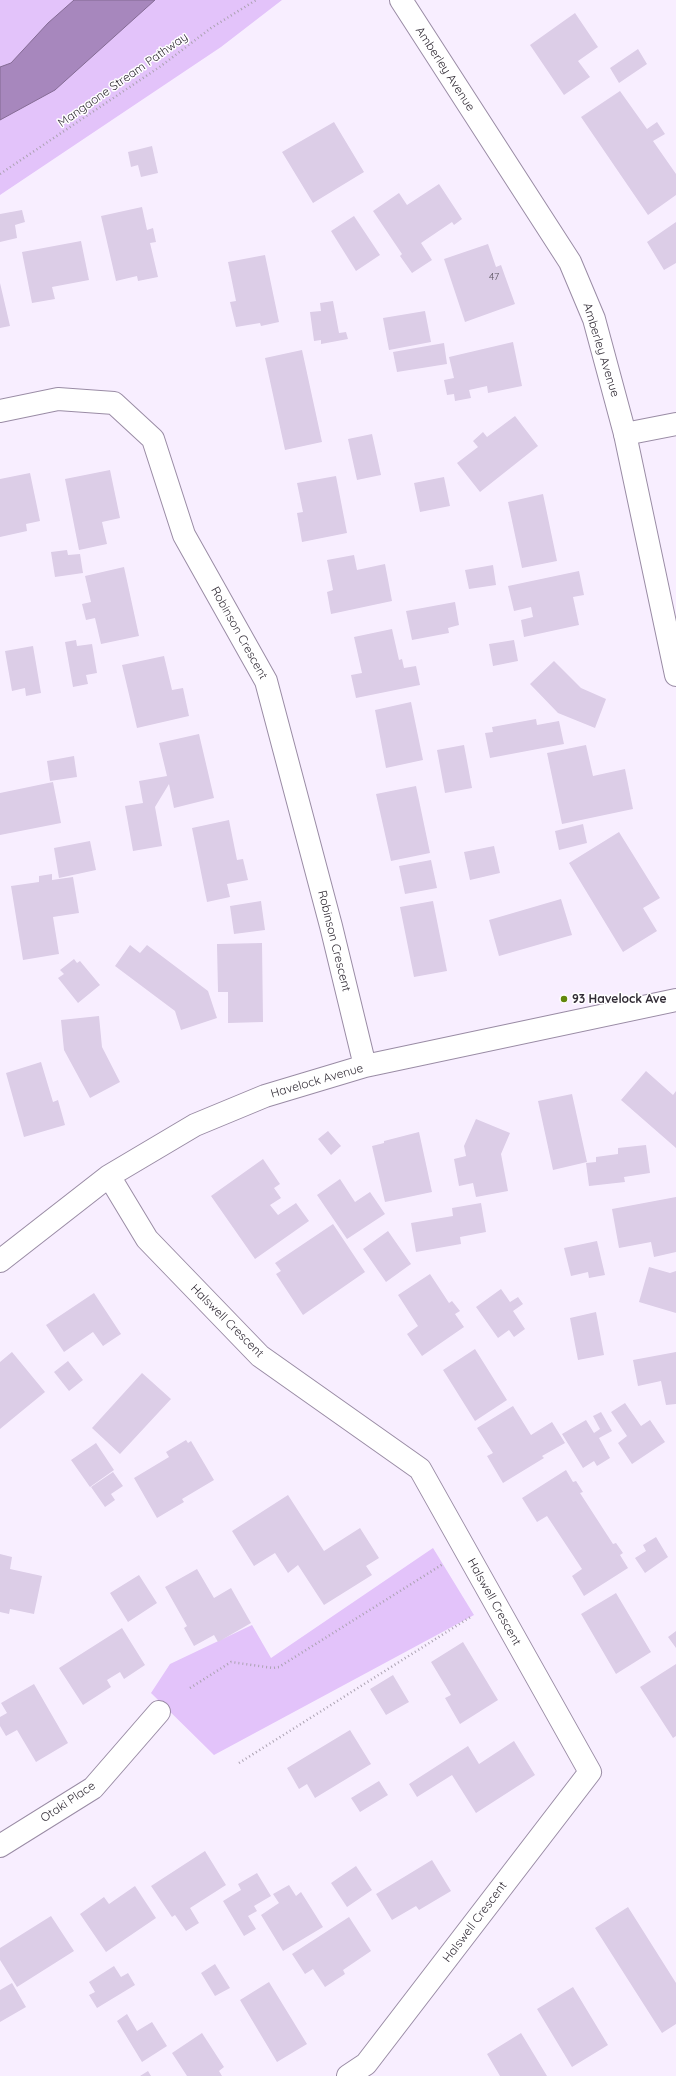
<!DOCTYPE html>
<html>
<head>
<meta charset="utf-8">
<style>
  body { margin:0 }
  canvas { display:block; background:#f8eeff }
</style>
</head>
<body>
<canvas width="676" height="2076"></canvas>
<script>
const context = document.querySelector('canvas').getContext('2d');
context.lineJoin = 'round';
function paint(path, color) { context.fillStyle = color; context.fill(path, 'evenodd'); }
const poly = rows => new Path2D(rows.map(r => 'M' + r).join(''));
function stroke(path, color, width, dash) { context.strokeStyle = color; context.lineWidth = width; context.lineCap = dash ? 'butt' : 'round'; context.setLineDash(dash || []); context.stroke(path); }
function write(font, color, halo, rows, align = 'center') {
  context.font = font + ' Quicksand,sans-serif'; context.lineWidth = 3; context.setLineDash([]); context.textBaseline = 'middle'; context.strokeStyle = halo; context.fillStyle = color; for (const [text, x, y, turn = 0] of rows) {
    context.save(); context.translate(x, y); context.rotate((+turn || 0) * Math.PI / 180); context.textAlign = isNaN(turn) ? turn : align; if (halo) context.strokeText(text, 0, 0); context.fillText(text, 0, 0); context.restore();
  }
}
paint(poly([
  [0,0,282,0,221,47,0,195],
  [433,1548,474,1615,214,1755,151,1693,170,1664,252,1625,271,1658]
]), '#e3c3fa');
const water = poly([
  [74,0,155,0,55,90,0,120,0,67,11,63,48,23,74,0]
]);
paint(water, '#a787bd');
stroke(water, '#846b94', 1);
paint(poly([
  [575,13,598,47,578,61,590,77,564,95,530,45],
  [638,49,647,64,619,83,610,68],
  [620,91,647,129,657,122,665,134,653,141,676,174,676,195,648,215,581,117],
  [334,122,364,172,313,203,282,152],
  [152,146,158,173,141,177,138,165,131,167,128,152],
  [439,184,462,219,454,225,452,222,421,243,432,260,412,273,400,256,402,254,373,211,399,193,407,205],
  [142,207,147,230,153,228,156,242,150,243,158,277,138,281,137,276,116,281,101,216],
  [22,210,25,222,15,225,17,238,0,242,0,214],
  [354,216,380,255,356,271,331,231],
  [676,222,676,263,664,270,647,242],
  [81,241,89,280,52,287,55,299,32,303,22,252],
  [488,244,496,267,501,265,515,304,465,322,444,259],
  [265,255,279,322,261,326,260,323,236,327,230,302,236,301,228,262],
  [0,283,10,326,0,328],
  [333,301,339,333,346,332,348,339,321,344,321,340,314,341,310,312,321,311,320,303],
  [425,311,431,342,389,350,383,318],
  [513,342,522,386,488,393,487,386,469,390,471,398,455,401,454,394,447,395,444,380,454,378,449,357],
  [444,343,447,364,397,372,393,352],
  [302,350,322,442,285,450,265,358],
  [515,416,538,446,480,492,457,463,478,447,473,441,483,432,487,437],
  [372,434,381,475,357,480,348,439],
  [110,470,120,518,102,522,107,544,79,550,65,479],
  [30,473,40,521,26,524,27,531,0,537,0,479],
  [336,476,347,533,302,542,297,513,303,512,297,483],
  [444,477,450,506,420,512,414,483],
  [543,494,557,561,522,568,508,502],
  [67,550,68,555,80,554,83,573,55,577,51,552],
  [354,555,357,570,385,564,392,601,331,614,327,592,333,590,327,560],
  [493,565,496,585,469,589,465,570],
  [124,567,139,636,101,644,95,618,86,620,82,604,91,602,85,576],
  [579,571,584,595,573,597,579,625,524,637,521,620,533,617,531,607,514,611,508,586],
  [455,602,459,625,448,628,449,633,412,640,406,611],
  [392,629,399,660,402,659,404,668,416,666,420,685,356,698,351,675,362,673,354,637],
  [76,640,77,646,92,644,97,673,86,675,88,684,73,687,65,642],
  [514,640,518,661,493,666,489,644],
  [33,646,41,693,26,696,25,688,12,691,5,651],
  [164,656,172,690,183,688,189,716,137,728,122,665],
  [554,661,581,688,606,699,595,728,558,713,530,684],
  [411,702,423,760,386,768,375,710],
  [536,719,537,725,559,721,564,744,490,758,485,733,493,732,492,727],
  [199,734,214,798,174,808,169,784,155,807,162,846,133,851,125,806,143,803,139,781,167,776,159,743],
  [464,745,472,788,445,793,437,750],
  [586,745,593,776,625,769,633,809,562,824,547,753],
  [74,756,77,777,50,781,47,761],
  [53,782,61,823,0,835,0,793],
  [416,786,430,853,391,861,376,794],
  [229,820,237,860,243,859,248,880,227,884,230,897,207,902,192,828],
  [583,824,587,843,559,850,555,831],
  [619,832,660,898,643,908,657,931,623,952,569,863],
  [90,841,96,870,59,878,54,848],
  [494,846,500,873,470,880,464,852],
  [431,860,437,888,405,894,399,866],
  [52,874,52,880,73,877,79,913,53,917,59,954,23,960,11,886,39,882,39,876],
  [561,899,572,935,499,956,489,920],
  [261,901,265,930,234,934,230,906],
  [433,901,447,971,414,977,400,907],
  [262,943,263,1022,228,1023,228,992,218,992,217,944],
  [130,945,140,953,147,945,208,991,217,1018,181,1030,175,1011,115,966],
  [74,959,77,963,80,961,100,985,78,1003,58,978,64,974,60,970],
  [99,1016,102,1047,120,1082,90,1098,64,1050,61,1020],
  [41,1062,53,1102,58,1100,65,1125,24,1137,6,1073],
  [646,1071,673,1095,676,1091,676,1148,621,1100],
  [572,1094,587,1162,553,1170,538,1101],
  [476,1119,510,1133,501,1154,508,1191,476,1197,473,1183,459,1186,454,1159,466,1156,464,1146],
  [328,1131,341,1146,331,1155,318,1139],
  [419,1132,432,1192,385,1202,372,1146,384,1143,384,1141],
  [646,1145,650,1173,624,1177,625,1182,589,1186,586,1163,596,1162,596,1157,618,1154,618,1148],
  [263,1159,280,1184,274,1188,281,1198,270,1205,278,1215,296,1203,309,1221,255,1259,211,1196],
  [340,1179,355,1202,370,1192,385,1214,347,1239,317,1195],
  [676,1197,676,1252,654,1257,651,1242,619,1248,612,1209],
  [481,1203,486,1232,460,1237,461,1244,416,1252,411,1223,453,1216,452,1208],
  [333,1224,365,1272,303,1315,276,1274,281,1271,275,1263],
  [388,1231,411,1264,386,1282,363,1249],
  [597,1241,605,1275,589,1278,588,1272,571,1276,564,1248],
  [649,1267,670,1273,676,1271,676,1313,639,1302],
  [430,1274,449,1303,452,1301,460,1311,455,1314,464,1327,422,1356,407,1334,418,1326,398,1295],
  [501,1289,510,1302,518,1297,523,1304,513,1311,525,1329,514,1337,509,1330,498,1338,476,1307],
  [94,1293,121,1334,103,1346,93,1332,64,1352,46,1325],
  [596,1312,604,1355,578,1360,570,1318],
  [475,1349,507,1400,475,1421,443,1370],
  [12,1352,45,1392,0,1429,0,1362],
  [676,1352,676,1404,666,1405,661,1381,638,1386,633,1360],
  [68,1361,83,1380,69,1391,54,1372],
  [142,1373,171,1399,120,1454,92,1428],
  [625,1403,641,1426,650,1420,665,1442,632,1464,618,1443,627,1436,611,1412],
  [513,1406,531,1435,552,1422,565,1443,542,1456,544,1458,503,1483,487,1456,493,1453,477,1428],
  [601,1412,612,1431,599,1438,610,1458,597,1466,594,1461,583,1468,562,1434,586,1420,594,1433,600,1429,593,1416],
  [186,1440,188,1443,191,1441,214,1480,182,1499,184,1502,157,1518,134,1478,169,1457,166,1452],
  [96,1443,114,1470,90,1487,71,1460],
  [566,1470,573,1482,576,1481,583,1492,580,1493,613,1544,616,1543,623,1553,620,1555,628,1568,584,1596,572,1576,582,1569,547,1516,537,1522,522,1498],
  [113,1472,123,1486,111,1494,115,1500,105,1507,91,1487],
  [288,1495,324,1551,360,1528,379,1558,366,1566,372,1575,324,1605,298,1565,288,1573,275,1553,254,1566,232,1531],
  [656,1537,668,1557,645,1573,635,1558,646,1551,643,1545],
  [0,1554,12,1557,10,1569,42,1576,34,1614,10,1609,9,1614,0,1612],
  [197,1569,214,1598,231,1588,251,1623,218,1642,214,1635,194,1646,184,1628,187,1626,165,1587],
  [139,1575,157,1603,128,1622,110,1593],
  [616,1593,651,1652,616,1674,581,1614],
  [122,1628,145,1665,124,1679,120,1672,107,1680,111,1687,83,1705,59,1668],
  [676,1631,676,1648,668,1637],
  [463,1642,498,1700,460,1724,445,1698,451,1695,431,1662],
  [676,1664,676,1736,673,1738,640,1687],
  [393,1675,409,1702,386,1715,370,1689],
  [34,1684,68,1743,36,1762,17,1730,6,1736,0,1726,0,1717,7,1713,1,1703],
  [350,1730,371,1764,315,1798,307,1784,299,1789,287,1768],
  [514,1741,535,1775,476,1813,452,1775,417,1797,409,1784,468,1746,479,1764],
  [379,1781,388,1795,360,1812,351,1798],
  [205,1851,226,1885,190,1908,199,1923,186,1931,175,1915,172,1917,151,1886],
  [432,1860,451,1891,419,1910,416,1906,392,1920,376,1894],
  [356,1866,372,1890,347,1907,331,1883],
  [257,1873,271,1896,254,1906,257,1911,248,1916,256,1929,244,1936,223,1901,241,1890,238,1884],
  [289,1885,296,1896,301,1892,323,1927,283,1951,261,1915,279,1903,273,1894],
  [135,1886,156,1918,106,1952,80,1914,104,1897,109,1904],
  [628,1907,676,1983,676,2024,662,2033,595,1928],
  [51,1916,74,1951,17,1987,0,1960,0,1948],
  [349,1917,371,1951,343,1970,345,1974,325,1987,313,1969,305,1974,292,1954],
  [215,1964,230,1988,215,1996,201,1973],
  [114,1966,121,1977,128,1973,135,1985,97,2008,89,1995,95,1992,89,1982],
  [269,1982,307,2044,277,2062,240,2000],
  [12,1983,26,2007,0,2022,0,1990],
  [573,1987,608,2045,572,2067,537,2009],
  [127,2014,137,2031,152,2022,167,2046,142,2062,117,2021],
  [202,2033,224,2067,219,2071,222,2076,187,2076,172,2053],
  [521,2033,547,2076,500,2076,487,2054],
  [148,2071,151,2076,140,2076]
]), '#dccde7');
const street = poly([
  [0,411,58,399,114,403,153,439,184,535,266,681,331,926,365,1066],
  [625,434,676,424],
  [109,1176,147,1239,260,1356,420,1469,590,1772,366,2064,348,2076],
  [0,1261,109,1176,195,1125,265,1096,365,1066,676,1000],
  [0,1846,93,1788,159,1712]
]);
const secondary = poly([
  [401,0,570,262,594,319,625,434,676,675]
]);
stroke(street, '#9a8ca5', 24);
stroke(secondary, '#9a8ca5', 24);
stroke(poly([
  [0,174,161,66,211,28,256,0],
  [190,1688,231,1662,273,1668,279,1667,443,1564],
  [239,1763,472,1616]
]), '#aba2b1', 2.5, [1, 3]);
stroke(street, '#fff', 22);
stroke(secondary, '#fff', 22);
for (const [x, y, r, color] of [
  [564,999,4,"#62870c"]
]) { const dot = new Path2D(); dot.arc(x, y, r, 0, 2 * Math.PI); context.fillStyle = color; context.fill(dot); stroke(dot, '#fff', 1.5); }
write('10px', '#5c5462', null, [
  ["47",494,277]
]);
write('12px', '#312b35', '#fff', [
  ["Amberley Avenue",445,69,57],
  ["Mangaone Stream Pathway",123,80,-35],
  ["Amberley Avenue",601,350,73],
  ["Robinson Crescent",239,633,61],
  ["Robinson Crescent",334,941,76],
  ["Havelock Avenue",317,1081,-16],
  ["Halswell Crescent",227,1321,45],
  ["Halswell Crescent",494,1602,61],
  ["Otaki Place",68,1802,-34],
  ["Halswell Crescent",475,1922,-53]
]);
write('bold 12px', '#312b35', '#fff', [
  ["93 Havelock Ave",572,999]
], 'left');
</script>
</body>
</html>
